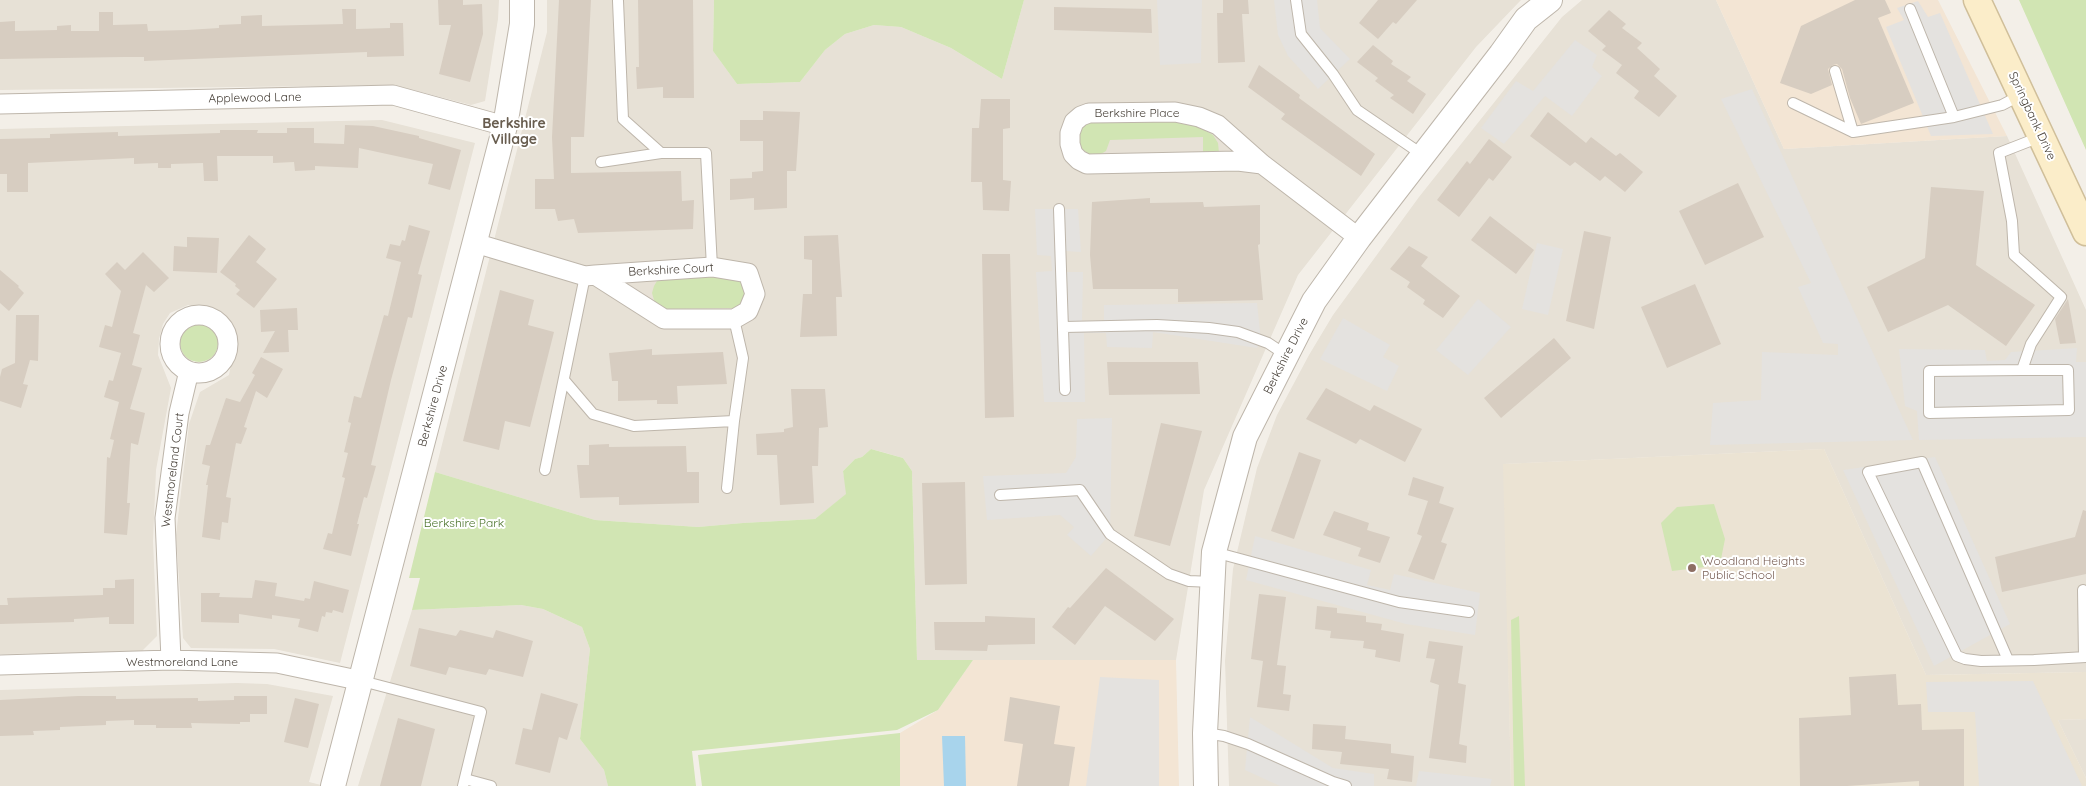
<!DOCTYPE html>
<html>
<head>
<meta charset="utf-8">
<style>
  body { margin:0 }
  canvas { display:block; background:#f3efe8 }
</style>
</head>
<body>
<canvas width="2086" height="786"></canvas>
<script>
const context = document.querySelector('canvas').getContext('2d');
context.lineJoin = 'round';
function paint(path, color) { context.fillStyle = color; context.fill(path, 'evenodd'); }
const poly = rows => new Path2D(rows.map(r => 'M' + r).join(''));
function stroke(path, color, width, dash) { context.strokeStyle = color; context.lineWidth = width; context.lineCap = dash ? 'butt' : 'round'; context.setLineDash(dash || []); context.stroke(path); }
function write(font, color, halo, rows, align = 'center') {
  context.font = font + ' Quicksand,sans-serif'; context.lineWidth = 4; context.setLineDash([]); context.textBaseline = 'middle'; context.strokeStyle = halo; context.fillStyle = color; for (const [text, x, y, turn = 0] of rows) {
    context.save(); context.translate(x, y); context.rotate((+turn || 0) * Math.PI / 180); context.textAlign = isNaN(turn) ? turn : align; if (halo) context.strokeText(text, 0, 0); context.fillText(text, 0, 0); context.restore();
  }
}
paint(poly([
  [0,0,499,0,498,19,485,101,471,105,394,85,0,90],
  [547,0,714,0,713,51,737,84,800,82,825,50,845,34,874,25,901,27,951,48,1002,79,1024,0,1521,0,1476,47,1298,275,1204,490,1176,660,917,660,912,471,903,458,886,453,871,449,862,457,855,459,843,471,847,494,815,519,743,523,698,527,595,520,435,472,547,32],
  [1582,0,1716,0,1784,149,2007,136,2086,310,2086,672,1926,675,1824,449,1504,464,1511,786,1229,786,1225,661,1233,569,1257,468,1277,415,1309,355,1333,315,1419,197,1562,17],
  [382,120,475,143,340,663,274,649,191,648,183,638,176,535,189,424,200,392,229,375,236,339,222,313,206,307,188,305,170,313,163,324,159,339,158,355,171,388,156,470,153,541,157,636,141,652,0,654,0,129],
  [521,605,543,609,582,627,590,649,580,739,604,770,608,786,358,786,412,610],
  [237,683,267,684,333,696,309,782,325,786,0,786,0,690],
  [2086,719,2086,778,2058,720]
]), '#e7e1d6');
paint(poly([
  [1716,0,1938,0,2007,136,1784,149],
  [973,660,1176,660,1179,786,900,786,900,733,938,710]
]), '#f3e5d4');
paint(poly([
  [1824,449,1926,675,2086,672,2086,719,2058,720,2086,778,2086,786,1511,786,1503,464]
]), '#ebe3d3');
paint(poly([
  [714,0,1024,0,1002,79,951,48,901,27,874,25,845,34,825,50,800,82,737,84,713,51],
  [2019,0,2086,0,2086,150],
  [1093,121,1176,121,1196,125,1213,135,1218,143,1219,153,1203,153,1203,137,1110,140,1106,151,1099,155,1089,154,1082,149,1078,140,1080,129,1088,123],
  [729,275,745,280,747,300,738,308,664,309,657,306,654,300,652,293,654,286,657,281,663,277],
  '180 343a19 19 0 1 1 38 0a19 19 0 1 1-38 0Z',
  [871,449,903,458,912,471,917,660,973,660,938,710,897,730,692,751,696,786,608,786,604,770,580,739,590,649,582,627,543,609,521,605,412,610,420,578,409,578,435,472,595,520,698,527,743,523,815,519,846,494,843,471,855,459,862,457],
  [1714,504,1725,539,1721,559,1705,567,1672,571,1661,523,1677,507],
  [1519,616,1525,786,1514,786,1511,620],
  [900,733,900,786,702,786,698,755]
]), '#d1e5b3');
paint(poly([
  [1157,0,1202,0,1201,63,1160,65],
  [1274,0,1317,0,1320,28,1350,59,1318,89,1288,56,1278,35],
  [1918,1,1928,17,1940,13,1993,134,1931,136,1886,27,1904,20,1897,8],
  [1575,40,1597,55,1592,67,1602,76,1572,116,1545,96,1504,144,1481,128,1516,81,1533,91],
  [1752,89,1913,440,1710,445,1713,403,1761,400,1762,352,1838,355,1838,344,1823,343,1798,287,1811,283,1721,99],
  [1035,209,1078,209,1081,252,1065,251,1066,272,1083,272,1082,321,1104,321,1104,305,1257,303,1261,341,1257,348,1153,332,1152,348,1107,347,1106,333,1084,333,1085,402,1044,402,1036,272,1052,271,1051,256,1037,255],
  [1537,243,1563,249,1548,315,1522,309],
  [1478,299,1511,327,1468,375,1436,350],
  [1343,318,1390,345,1383,357,1399,366,1387,391,1320,359],
  [2077,348,2076,362,2086,362,2086,437,1919,440,1917,411,1905,406,1899,349,1985,350,1987,361,2005,360,2011,352],
  [1112,418,1110,534,1091,556,1067,535,1074,527,1060,515,987,520,983,476,1066,473,1076,457,1077,419],
  [1935,457,2010,624,1934,666,1843,470],
  [1255,536,1371,570,1367,585,1390,590,1394,574,1480,593,1475,635,1406,624,1246,580],
  [1100,677,1159,680,1159,786,1086,786],
  [2033,681,2082,786,1979,786,1975,712,1928,712,1926,682],
  [1250,717,1333,768,1374,774,1374,786,1280,786,1245,770],
  [1419,771,1492,779,1490,786,1416,786]
]), '#e4e2df');
paint(poly([
  [942,736,965,736,966,786,944,786]
]), '#a8d4ec');
paint(poly([
  [438,0,463,0,463,5,482,4,483,34,470,82,439,74,451,25,439,25],
  [559,0,591,0,584,137,571,137,571,173,681,171,682,201,694,200,693,229,578,233,574,219,558,221,555,209,535,209,535,179,554,179,552,137],
  [638,0,693,0,694,98,663,98,663,87,637,89,636,67,639,67],
  [1223,0,1248,0,1249,14,1242,14,1245,62,1218,63,1217,13,1223,13],
  [1378,0,1417,0,1396,24,1393,22,1378,39,1359,23],
  [1855,0,1885,0,1891,13,1878,18,1914,103,1861,124,1850,98,1842,69,1837,64,1833,65,1828,69,1832,85,1811,94,1780,83,1801,26],
  [1054,7,1151,9,1152,33,1054,30],
  [342,9,356,9,356,29,390,28,390,23,403,23,404,56,367,57,367,52,144,61,144,57,124,57,0,59,0,22,15,21,15,31,57,30,57,26,71,25,71,31,99,31,99,12,113,12,113,25,147,24,148,31,187,30,219,28,219,25,241,24,241,16,262,15,262,26,343,24],
  [1609,10,1626,24,1622,28,1642,43,1637,48,1660,69,1654,76,1677,96,1659,117,1634,98,1639,91,1616,73,1622,65,1602,50,1606,46,1588,31],
  [1373,45,1393,61,1391,64,1411,77,1407,81,1426,94,1413,114,1390,98,1394,95,1375,81,1378,78,1357,62],
  [1259,65,1300,95,1299,98,1375,154,1361,176,1281,119,1285,114,1248,87],
  [981,99,1010,99,1010,128,1003,129,1003,180,1011,181,1009,211,983,210,982,182,971,182,972,128,979,128],
  [763,111,800,112,796,171,787,171,787,208,754,210,754,198,730,200,730,179,752,178,752,172,763,171,763,141,740,141,740,120,763,120],
  [1548,112,1586,143,1591,137,1616,156,1620,153,1643,172,1625,192,1605,176,1600,181,1575,162,1570,166,1530,136],
  [345,125,373,126,419,136,419,138,461,150,450,190,428,184,433,164,359,148,358,168,315,166,315,170,295,171,294,162,273,163,273,156,217,156,218,181,204,181,203,163,171,164,171,168,158,168,158,163,134,164,134,158,28,163,28,192,7,192,7,174,0,174,0,139,50,138,50,134,118,132,118,136,220,133,220,130,258,130,257,133,287,133,287,128,314,128,314,143,344,144],
  [1489,139,1512,157,1493,181,1489,178,1459,217,1437,200,1467,161,1470,164],
  [1738,183,1764,237,1705,265,1679,211],
  [1931,187,1984,191,1976,265,2035,305,2006,346,1948,305,1888,332,1867,287,1925,258],
  [1150,198,1150,203,1203,202,1204,207,1260,205,1260,244,1258,245,1263,300,1178,302,1178,289,1093,289,1090,255,1092,202],
  [1490,216,1534,250,1516,274,1471,240],
  [409,225,430,231,418,274,422,275,412,318,408,317,391,380,371,465,376,466,367,498,364,497,357,524,359,524,351,556,323,549,328,533,332,534,345,478,342,477,348,453,344,452,351,423,348,422,354,396,361,398,384,315,388,316,401,262,386,258,390,244,400,246,402,240,405,241],
  [1584,231,1611,237,1594,329,1566,321],
  [249,235,266,249,256,262,277,279,254,308,236,294,240,290,235,286,236,284,220,272],
  [838,235,842,297,836,297,837,336,800,337,803,294,812,294,812,260,804,259,804,236],
  [187,237,219,238,217,273,173,271,174,246,187,247],
  [1409,246,1428,257,1421,266,1460,296,1443,318,1423,304,1425,300,1407,287,1410,282,1390,269],
  [143,252,169,278,154,292,146,285,133,333,140,335,132,365,142,368,130,409,145,413,138,445,131,443,127,503,130,503,127,535,104,533,107,457,110,458,114,440,110,439,119,402,104,397,109,380,113,381,121,353,99,347,105,325,112,327,121,291,105,274,117,262,125,270],
  [982,254,1010,254,1014,417,985,418],
  [0,270,19,286,18,287,24,293,9,311,0,303],
  [1695,284,1721,344,1667,368,1641,307],
  [500,290,534,300,528,325,554,332,530,427,505,421,499,450,463,441],
  [2068,299,2076,343,2060,344,2055,319],
  [297,308,298,330,288,330,289,352,263,353,275,331,261,332,260,310],
  [16,315,39,315,38,361,30,360,23,384,28,385,21,408,0,401,0,377,2,369,15,363],
  [1554,338,1571,358,1501,418,1484,398],
  [652,349,652,355,723,352,727,384,677,386,678,404,657,404,657,400,618,401,618,381,612,381,609,353],
  [261,357,283,369,267,398,256,391,244,427,247,428,241,444,236,443,226,497,231,498,228,523,222,522,220,540,202,537,208,485,206,485,210,466,202,464,206,445,210,445,226,398,240,402,255,375,252,373],
  [1107,362,1198,362,1200,394,1109,395],
  [1326,388,1370,411,1374,405,1422,429,1405,462,1360,439,1356,444,1306,419],
  [791,389,825,389,828,427,819,428,818,466,812,466,814,503,780,505,777,455,757,455,756,434,784,432,784,429,793,427],
  [1161,423,1202,431,1170,546,1134,536],
  [609,444,609,447,686,446,687,472,699,472,699,503,619,505,619,497,580,498,577,465,589,465,589,445],
  [1299,452,1321,460,1294,539,1271,531],
  [1413,477,1444,487,1439,503,1454,508,1441,542,1447,544,1434,580,1408,571,1422,536,1417,534,1428,501,1408,495],
  [965,482,967,584,925,585,922,483],
  [2083,510,2086,511,2086,574,2002,592,1995,557,2075,537],
  [1334,511,1369,523,1367,530,1390,537,1380,563,1358,556,1361,548,1323,535],
  [1106,568,1174,619,1155,641,1105,606,1075,645,1052,627,1068,607,1070,608],
  [134,579,134,624,109,624,109,617,74,619,74,622,0,624,0,605,8,605,7,598,103,595,103,588,115,588,115,580],
  [255,580,277,583,275,596,304,601,305,598,310,599,314,581,349,590,343,613,333,610,332,613,326,612,325,617,322,616,318,632,298,627,300,619,272,615,272,619,239,614,239,623,201,622,201,593,220,593,219,597,252,598],
  [1259,594,1286,597,1277,665,1286,666,1283,694,1291,695,1289,711,1257,707,1263,661,1251,659],
  [1317,606,1337,608,1337,613,1366,616,1366,622,1382,624,1381,630,1404,634,1400,662,1375,657,1376,650,1363,648,1364,641,1330,638,1331,631,1315,629],
  [985,616,1035,618,1035,644,988,645,987,651,935,650,934,622,985,622],
  [419,628,456,636,460,630,493,638,496,630,533,641,523,677,489,669,486,675,449,667,446,675,410,666],
  [1429,641,1463,646,1458,683,1466,685,1459,744,1467,746,1466,763,1429,758,1439,685,1430,682,1435,659,1426,658],
  [1896,674,1898,705,1921,704,1922,730,1964,729,1964,786,1919,786,1919,781,1847,786,1800,786,1799,718,1851,715,1849,677],
  [541,693,578,704,567,740,559,737,550,773,515,764,523,728,532,730],
  [78,696,116,696,116,699,198,698,198,701,234,700,234,696,267,696,267,714,250,714,250,722,240,722,240,724,191,723,192,728,156,728,156,725,134,725,134,720,106,721,106,725,60,727,60,730,33,731,34,735,0,736,0,700],
  [1010,697,1060,706,1054,744,1075,747,1069,786,1017,786,1023,744,1004,741],
  [295,698,319,704,308,748,284,742],
  [398,718,435,729,421,786,380,786],
  [1313,724,1346,726,1345,739,1391,744,1391,753,1414,756,1412,782,1387,779,1389,769,1340,764,1342,752,1312,749]
]), '#d7cdc1');
const service = poly([
  [1296,0,1301,34,1333,74,1357,110,1423,155],
  [618,1,623,119,661,153],
  [1910,9,1954,117,2002,105,2021,95],
  [1835,71,1853,132],
  [1793,103,1853,132,1954,117],
  [601,162,661,153,706,153,712,267],
  [1059,209,1065,390],
  [1064,327,1157,325,1209,328,1238,332,1268,343,1286,355],
  [2022,370,2068,370,2069,410,1929,413,1929,371,2022,370,2031,344,2061,297,2014,255,2012,221,1999,153,2040,137],
  [564,380,593,414,634,426,734,421],
  [545,470,585,276],
  [727,488,734,421,743,358,734,319],
  [1000,495,1080,490,1110,534,1169,574,1189,581,1212,582],
  [1214,552,1399,602,1469,612],
  [2083,590,2084,657],
  [2008,660,1922,462,1868,472,1957,656,1965,659,1981,661,2034,660,2086,657],
  [362,681,481,712,463,786],
  [1205,733,1224,736,1248,744,1333,782,1346,786],
  [465,779,491,786]
]);
const minor = poly([
  [0,104,393,95,505,126],
  [1262,164,1238,161,1087,164,1079,160,1073,154,1070,144,1070,133,1074,122,1081,116,1089,113,1175,112,1199,117,1218,125,1262,164,1359,238],
  [475,243,585,276,595,275,712,267,748,273,755,294,748,311,734,319,664,319,595,275],
  '170 344a29 29 0 1 1 58 0a29 29 0 1 1-58 0Z',
  [171,660,165,518,179,413,189,371],
  [0,665,171,660,277,663,362,681]
]);
const tertiary = poly([
  [333,786,505,126,522,24,522,0],
  [1206,786,1205,733,1214,552,1245,437,1314,301,1359,238,1501,54,1526,19,1550,0]
]);
const secondary = poly([
  [1977,0,2086,232]
]);
stroke(service, '#beb6ab', 12);
stroke(minor, '#beb6ab', 21);
stroke(tertiary, '#beb6ab', 26);
stroke(secondary, '#d0bf9a', 29);
stroke(service, '#fff', 10);
stroke(minor, '#fff', 19);
stroke(tertiary, '#fff', 24);
stroke(secondary, '#fbedc9', 26);
for (const [x, y, r, color] of [
  [1692,568,5,"#8d6e63"]
]) { const dot = new Path2D(); dot.arc(x, y, r, 0, 2 * Math.PI); context.fillStyle = color; context.fill(dot); stroke(dot, '#fff', 2); }
write('12px', '#463f37', '#fff', [
  ["Applewood Lane",255,98,-1],
  ["Berkshire Place",1137,113],
  ["Springbank Drive",2032,116,65],
  ["Berkshire Court",671,270,-3],
  ["Berkshire Drive",1286,356,-63],
  ["Berkshire Drive",433,406,-75],
  ["Westmoreland Court",173,470,-83],
  ["Westmoreland Lane",182,662]
]);
write('12px', '#4c742d', '#fff', [
  ["Berkshire Park",464,523]
]);
write('12px', '#785e54', '#fff', [
  ["Woodland Heights",1702,561],
  ["Public School",1702,575]
], 'left');
write('bold 14px', '#685d4f', '#fff', [
  ["Berkshire",514,124],
  ["Village",514,140]
]);
</script>
</body>
</html>
